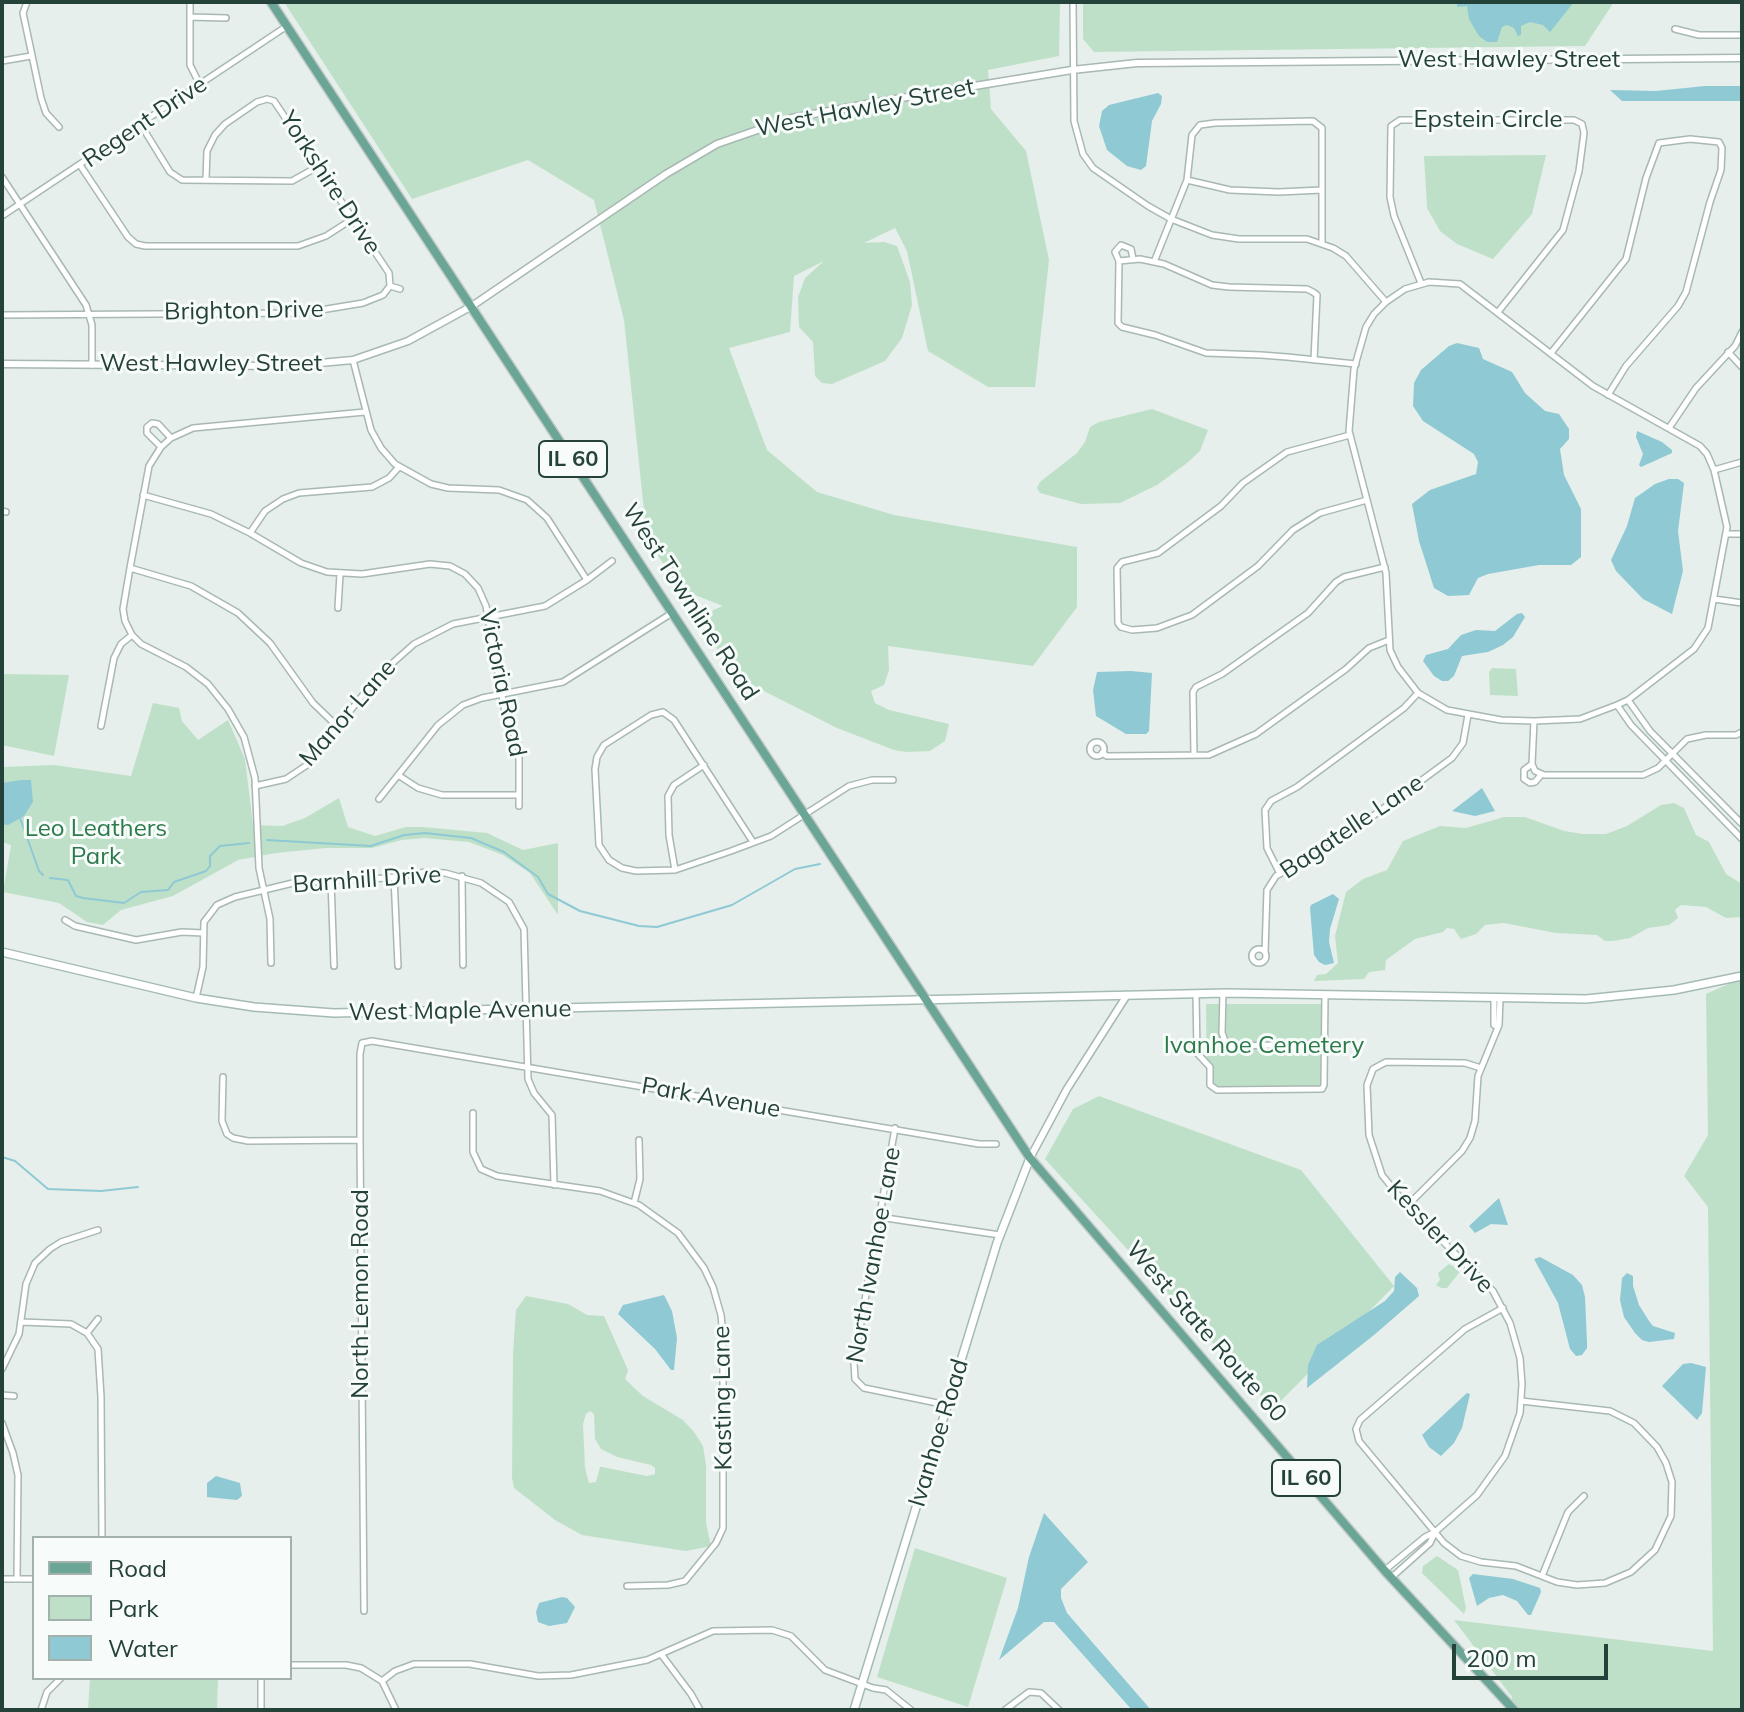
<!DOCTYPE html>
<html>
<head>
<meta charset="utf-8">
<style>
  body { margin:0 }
  #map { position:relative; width:1744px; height:1712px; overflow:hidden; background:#e6efeb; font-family:Mulish,sans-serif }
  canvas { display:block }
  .frame { position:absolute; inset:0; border:4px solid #24423a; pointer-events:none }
  .legend { position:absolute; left:32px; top:1536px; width:260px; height:144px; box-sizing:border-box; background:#f7fbf9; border:2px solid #a3b1ad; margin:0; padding:10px 14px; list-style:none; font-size:24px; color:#24423a }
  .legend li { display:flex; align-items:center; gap:16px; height:40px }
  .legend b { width:40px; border:2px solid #a3b1ad }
  .scale { position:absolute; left:1452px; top:1644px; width:156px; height:36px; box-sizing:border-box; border:4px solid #24423a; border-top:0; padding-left:10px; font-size:24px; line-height:28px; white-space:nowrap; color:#24423a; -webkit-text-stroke:6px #f7fbf9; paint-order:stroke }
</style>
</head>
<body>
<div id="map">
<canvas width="1744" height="1712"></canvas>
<div class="frame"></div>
<ul class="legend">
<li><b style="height:10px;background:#6aa596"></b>Road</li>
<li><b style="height:22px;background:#bfe0c8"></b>Park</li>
<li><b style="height:22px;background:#8ec9d4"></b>Water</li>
</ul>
<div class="scale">200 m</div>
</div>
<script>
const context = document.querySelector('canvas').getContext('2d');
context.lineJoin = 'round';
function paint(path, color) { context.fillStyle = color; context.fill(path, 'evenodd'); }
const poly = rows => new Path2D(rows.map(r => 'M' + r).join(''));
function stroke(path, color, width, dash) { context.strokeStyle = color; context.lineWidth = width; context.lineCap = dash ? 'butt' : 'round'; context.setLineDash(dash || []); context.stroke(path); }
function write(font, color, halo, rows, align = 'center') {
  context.font = font + ' Mulish,sans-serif'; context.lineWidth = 6; context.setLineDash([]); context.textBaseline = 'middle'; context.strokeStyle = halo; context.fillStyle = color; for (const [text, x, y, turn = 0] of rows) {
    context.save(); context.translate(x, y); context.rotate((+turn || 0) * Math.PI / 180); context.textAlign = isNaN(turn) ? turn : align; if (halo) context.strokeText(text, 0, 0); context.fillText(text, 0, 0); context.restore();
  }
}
paint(poly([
  [284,2,1060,2,1059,56,988,70,991,109,1026,151,1049,260,1035,387,988,387,928,351,907,251,895,228,864,243,884,242,897,246,910,282,912,305,902,338,885,361,832,384,822,383,815,376,813,342,799,327,798,297,805,278,824,261,794,276,790,332,729,348,767,450,817,492,894,515,1077,547,1077,607,1033,666,888,646,889,670,884,685,871,691,875,703,889,710,949,724,945,741,930,751,907,752,894,750,837,728,758,688,738,675,718,651,711,633,709,622,713,610,723,606,680,589,647,539,624,320,594,200,528,160,412,199],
  [1083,2,1614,2,1585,46,1094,52,1083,39],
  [1546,155,1532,214,1493,259,1457,244,1440,231,1427,208,1424,156],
  [1152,409,1208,430,1200,451,1187,463,1157,485,1120,503,1081,504,1040,493,1037,488,1040,482,1077,453,1085,442,1090,427,1099,422],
  [1492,668,1516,669,1518,696,1490,695,1489,672],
  [2,674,69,675,54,756,2,745],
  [153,703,179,708,182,721,198,740,228,720,245,759,253,825,282,826,305,818,339,798,348,827,375,836,406,827,423,827,487,833,523,850,558,843,558,915,530,873,503,855,469,842,424,838,402,840,372,848,326,848,276,853,238,860,173,896,121,910,103,925,87,922,59,903,3,892,11,845,2,842,2,767,54,765,131,776],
  [1674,803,1684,808,1696,835,1709,842,1726,874,1742,884,1742,917,1726,918,1706,907,1681,905,1675,910,1678,918,1669,925,1648,928,1630,938,1613,941,1605,941,1597,935,1556,933,1504,923,1485,925,1476,934,1461,939,1454,929,1447,928,1443,932,1415,939,1386,960,1385,970,1369,972,1364,979,1314,981,1317,975,1326,974,1338,963,1335,936,1346,892,1363,879,1387,870,1403,841,1440,826,1466,828,1504,817,1525,817,1564,831,1583,834,1606,834,1627,826,1661,805],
  [1742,978,1742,1710,1511,1710,1512,1697,1454,1620,1713,1651,1708,1207,1684,1176,1708,1135,1706,994],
  [1206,1004,1322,1004,1320,1087,1207,1087],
  [1099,1096,1301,1170,1394,1286,1273,1409,1045,1159,1073,1109],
  [1449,1264,1457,1268,1459,1273,1447,1288,1441,1288,1436,1285,1440,1280,1438,1273],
  [526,1296,568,1304,587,1315,604,1316,628,1370,625,1379,643,1396,683,1420,694,1432,703,1446,706,1465,706,1523,711,1546,686,1551,582,1535,555,1520,514,1488,512,1478,513,1353,516,1310],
  [590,1411,594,1414,595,1439,601,1449,617,1457,651,1465,655,1468,655,1474,647,1476,602,1467,600,1467,596,1482,589,1483,585,1468,583,1424,586,1414],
  [915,1548,1007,1578,968,1707,877,1677],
  [1437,1556,1458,1570,1466,1608,1464,1614,1422,1573,1423,1566],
  [90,1678,218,1678,217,1710,88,1710]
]), '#bfe0c8');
paint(poly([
  [1457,2,1574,2,1550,32,1543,25,1530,22,1521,26,1521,35,1518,36,1514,28,1507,25,1502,27,1497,42,1487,42,1479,36,1469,19,1467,6,1457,7],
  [1705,86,1742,86,1742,101,1622,101,1610,90,1656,91],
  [1158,93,1162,96,1161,104,1152,121,1146,166,1141,170,1127,166,1107,150,1099,126,1102,111,1109,105],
  [1457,343,1479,348,1483,359,1512,372,1525,393,1545,411,1559,414,1569,429,1569,439,1560,449,1564,475,1581,509,1581,557,1571,565,1539,565,1488,574,1478,578,1469,595,1448,596,1434,588,1419,541,1412,504,1430,490,1476,474,1478,462,1474,454,1423,421,1413,406,1414,383,1421,370,1449,346],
  [1637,431,1662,442,1672,450,1672,453,1641,467,1639,465,1643,454,1636,437],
  [1669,479,1678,479,1684,483,1678,531,1683,571,1672,614,1643,599,1616,571,1611,560,1627,526,1635,498,1655,484],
  [1522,613,1525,617,1513,637,1503,645,1488,652,1462,656,1454,676,1448,681,1442,681,1434,676,1423,661,1426,655,1448,649,1461,635,1476,630,1495,631,1517,614],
  [1131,671,1152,673,1149,731,1146,734,1126,734,1096,716,1093,690,1097,672],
  [21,780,31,780,33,802,24,816,8,825,2,824,2,783],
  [1482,788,1495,811,1475,816,1452,811],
  [1333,894,1339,899,1330,929,1329,942,1334,963,1325,965,1319,962,1314,955,1310,908,1311,905],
  [1499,1198,1508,1225,1491,1224,1475,1233,1469,1226],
  [1540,1257,1573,1275,1582,1285,1585,1297,1587,1342,1587,1348,1582,1355,1576,1356,1570,1349,1558,1303,1534,1259],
  [1400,1272,1417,1288,1419,1296,1374,1335,1307,1388,1308,1365,1317,1345,1385,1301,1394,1291,1395,1277],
  [1627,1273,1633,1276,1633,1286,1639,1305,1649,1321,1653,1326,1675,1333,1674,1339,1649,1342,1642,1340,1635,1333,1624,1317,1620,1300,1622,1278],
  [664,1295,672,1311,677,1338,674,1370,671,1370,655,1349,618,1314,623,1305],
  [1691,1363,1706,1367,1702,1413,1697,1420,1662,1386,1683,1364],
  [1467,1393,1470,1394,1462,1428,1454,1443,1441,1456,1429,1447,1422,1435],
  [216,1476,240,1483,242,1496,237,1500,207,1497,207,1483],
  [1044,1513,1088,1562,1061,1589,1061,1598,1067,1613,1151,1710,1132,1710,1054,1622,1044,1622,999,1660,1018,1608,1029,1557],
  [1473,1574,1513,1579,1540,1588,1541,1592,1531,1615,1528,1615,1517,1601,1503,1595,1489,1598,1477,1606,1469,1578],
  [562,1597,567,1598,575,1607,567,1623,549,1626,538,1622,536,1612,539,1603]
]), '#8ec9d4');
stroke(poly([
  [20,818,39,871,43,875],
  [267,840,371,846,404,835,425,833,471,838,504,852,538,877,548,894,580,911,639,926,657,927,732,905,795,869,820,864],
  [50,878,68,880,76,896,83,898,124,903,141,892,168,890,174,882,206,871,210,866,210,856,220,846,249,843],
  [2,1157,15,1161,48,1189,101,1191,138,1187]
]), '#8ec9d4', 2);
const minor = poly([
  [27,2,23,13,41,98,46,113,59,127],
  [190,2,190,65,200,85],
  [1073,2,1074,121,1083,154,1093,168,1148,206,1171,219,1212,235,1239,239,1307,239,1333,248,1346,256,1386,302],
  [190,17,226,18],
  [1675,29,1699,35,1742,35],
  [2,61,31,56],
  [141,125,170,172,182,180,292,181,319,166],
  [80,165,128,237,136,244,145,246,298,246,326,236,354,218],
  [2,177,86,305,92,325,92,365],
  [206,179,207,151,215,135,225,124,257,102,267,99,274,101,389,273,390,286],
  [1187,180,1230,190,1279,192,1322,190],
  [2,216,287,26],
  [1119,261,1115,252,1121,245,1131,249,1133,259],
  [1154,262,1187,180,1192,135,1200,125,1215,123,1313,121,1322,128,1322,243],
  [1429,282,1460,284,1593,386,1700,446,1707,454,1714,470,1727,527,1708,628,1694,649,1628,700,1617,705,1580,719,1534,721,1501,720,1447,710,1418,693,1398,667,1390,650,1386,573,1349,431,1354,369,1366,327,1374,314,1386,302,1405,289,1429,282],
  [1421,283,1394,216,1390,197,1391,126,1400,120,1574,120,1582,124,1584,133,1579,171,1563,230,1498,312],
  [390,286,400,289],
  [2,315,303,313,363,303,383,295,390,286],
  [1728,352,1742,367],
  [1551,353,1626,259,1646,178,1659,143,1690,139,1719,142,1722,148,1721,170,1710,202,1686,292,1678,306,1626,366,1608,395],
  [353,360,371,430,381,448,395,464,431,484,448,488,499,490,527,500,547,518,587,580],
  [1314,360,1317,295,1313,292,1307,289,1229,287,1212,285,1164,264,1140,259,1119,261,1118,323,1122,327,1155,335,1206,353,1261,355,1287,357,1356,364],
  [1669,428,1696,388,1735,346,1742,332],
  [1350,435,1287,452,1243,483,1221,506,1158,553,1122,562,1117,568,1118,623,1121,627,1132,630,1157,628,1192,615,1258,566,1293,530,1320,513,1367,500],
  [161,447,147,433,147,427,152,423,158,424,171,438],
  [1714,470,1742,462],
  [143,495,211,514,250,533,301,563,327,572,362,574,430,564,450,566,465,574,478,588,486,606,505,712,519,747,519,806],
  [2,511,6,512],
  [250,533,265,511,283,499,299,493,372,487,389,478,399,467],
  [1726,534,1742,534],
  [130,568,191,586,238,613,270,643,313,703,338,727],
  [1714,599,1742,603],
  [338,608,340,574],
  [1628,700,1650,731,1742,824],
  [1617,705,1631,725,1742,839],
  [1534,721,1532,764,1535,771,1544,775,1643,775,1658,768,1687,739,1706,735,1736,735,1742,732],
  [101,726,114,658,121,644,132,635],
  '1090 749a7 7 0 1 1 14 0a7 7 0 1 1-14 0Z',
  [1102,753,1107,756,1209,755,1256,734,1346,669,1369,648,1389,640],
  [1194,755,1193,692,1196,687,1222,674,1308,613,1336,582,1344,577,1385,567],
  [1532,764,1524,770,1524,779,1530,783,1535,782,1541,775],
  [398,775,418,788,442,795,519,795],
  [255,786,286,779,307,765,378,676,414,644,453,624,545,606,587,580,612,561],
  [379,799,438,725,463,705,482,698,563,682,672,613],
  [753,842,674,720,663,712,651,715,604,745,597,757,595,769,599,845,609,860,622,868,636,871,675,870,731,851,771,836,849,786,872,780,893,780],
  [675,870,669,835,668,796,674,785,704,765],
  [1280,874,1267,848,1265,810,1271,801,1297,787,1404,708,1418,693],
  [462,876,463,965],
  [394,877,398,966],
  [331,880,334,966],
  [65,920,75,926,136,940,182,932,203,933],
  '1252 956a7 7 0 1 1 14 0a7 7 0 1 1-14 0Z',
  [1265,952,1267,890,1276,876,1332,846,1452,758,1463,743,1468,715],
  [271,963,270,919,259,868,255,778,244,737,228,709,208,684,186,667,141,644,132,635,125,621,123,609,130,568,149,466,161,447,171,438,193,428,365,412],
  [1223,993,1222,1033,1227,1046,1325,1044],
  [1196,994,1197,1053,1210,1067,1210,1085,1217,1090,1322,1089,1324,1085,1325,995],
  [196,998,203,967,204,922,217,905,235,897,293,883,387,878,426,872,445,873,481,883,509,902,524,929,528,1079,534,1093,552,1115,554,1185],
  [1494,998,1494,1025,1497,1027],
  [223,1077,222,1121,227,1134,233,1138,248,1141,360,1140],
  [473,1113,473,1152,481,1169,497,1176,600,1191,639,1205,678,1233,704,1268,713,1287,721,1315,723,1337,723,1528,716,1543,685,1581,668,1585,627,1586],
  [895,1128,854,1363,855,1379,864,1388,947,1405],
  [634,1203,640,1179,639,1140],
  [1407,1206,1462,1151,1470,1138,1475,1121,1478,1076,1499,1025,1500,998],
  [879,1217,1000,1235],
  [1503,1308,1465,1329,1360,1420,1356,1429,1359,1441,1444,1543,1461,1556,1481,1562,1516,1566,1557,1582,1577,1585,1605,1583,1631,1572,1655,1550,1671,1516,1672,1482,1666,1463,1657,1447,1634,1423,1610,1411,1521,1401],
  [22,1322,71,1324,87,1333,98,1349,101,1397,102,1538],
  [87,1333,98,1319],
  [2,1369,19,1334,26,1284,35,1263,50,1249,61,1242,98,1230],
  [2,1395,14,1396],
  [2,1423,13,1453,18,1475,17,1579],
  [1435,1532,1477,1495,1505,1456,1520,1413,1522,1384,1520,1358,1510,1323,1493,1291,1407,1206,1382,1175,1369,1135,1367,1085,1373,1069,1386,1062,1465,1063,1481,1068],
  [1385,1570,1425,1537,1435,1532,1430,1543,1392,1577],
  [1542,1576,1568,1512,1584,1496],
  [2,1579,34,1579],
  [364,1611,360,1140,360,1054,362,1043,372,1041,979,1144,996,1144],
  [661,1654,691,1694,700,1710],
  [290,1665,346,1665,361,1668,382,1681,396,1710],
  [382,1681,395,1671,414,1664,470,1664,538,1676,571,1675,647,1660,713,1631,772,1630,791,1636,825,1670,873,1688,886,1690,911,1710],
  [41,1710,47,1692,61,1678],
  [261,1710,261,1678],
  [1005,1710,1029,1692,1041,1693,1059,1710]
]);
const tertiary = poly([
  [2,364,287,366,353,360,408,341,472,306,666,174,717,144,792,118,877,102,1072,70,1137,63,1742,58],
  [1030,1158,1067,1089,1127,995]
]);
const secondary = poly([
  [2,952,196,998,254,1007,334,1013,1227,993,1586,999,1674,990,1742,976],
  [854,1710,997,1243,1030,1158]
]);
const primary = poly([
  [271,2,1030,1158,1385,1571,1514,1710]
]);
stroke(minor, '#a8b8b2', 8);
stroke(tertiary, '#a8b8b2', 9);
stroke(secondary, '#a4bbb3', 10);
stroke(primary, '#c2cac8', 11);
stroke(minor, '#fff', 5);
stroke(tertiary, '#fff', 6);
stroke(secondary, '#fff', 7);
stroke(primary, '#6aa596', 8);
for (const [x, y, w] of [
  [573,459,68],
  [1306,1478,68]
]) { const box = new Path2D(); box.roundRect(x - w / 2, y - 18, w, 36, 6); context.fillStyle = '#f7fbf9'; context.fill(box); stroke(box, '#24423a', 2); }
write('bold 22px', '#24423a', null, [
  ["IL 60",573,459],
  ["IL 60",1306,1478]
]);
write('24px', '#24423a', '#f7fbf9', [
  ["West Hawley Street",1509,60],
  ["West Hawley Street",865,108,-11],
  ["Epstein Circle",1488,120],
  ["Regent Drive",145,122,-34],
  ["Yorkshire Drive",330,183,57],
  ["Brighton Drive",244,311,-1],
  ["West Hawley Street",211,364],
  ["West Townline Road",690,602,57],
  ["Victoria Road",502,683,78],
  ["Manor Lane",348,713,-49],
  ["Bagatelle Lane",1352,827,-34],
  ["Barnhill Drive",367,880,-4],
  ["West Maple Avenue",460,1011,-1],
  ["Park Avenue",711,1098,10],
  ["Kessler Drive",1440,1237,47],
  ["North Ivanhoe Lane",874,1255,-80],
  ["North Lemon Road",361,1294,-90],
  ["West State Route 60",1206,1332,49],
  ["Kasting Lane",723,1398,-91],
  ["Ivanhoe Road",939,1433,-73]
]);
write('24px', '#2d7a4b', '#f7fbf9', [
  ["Leo Leathers",96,829],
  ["Park",96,857],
  ["Ivanhoe Cemetery",1264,1046]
]);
</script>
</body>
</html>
